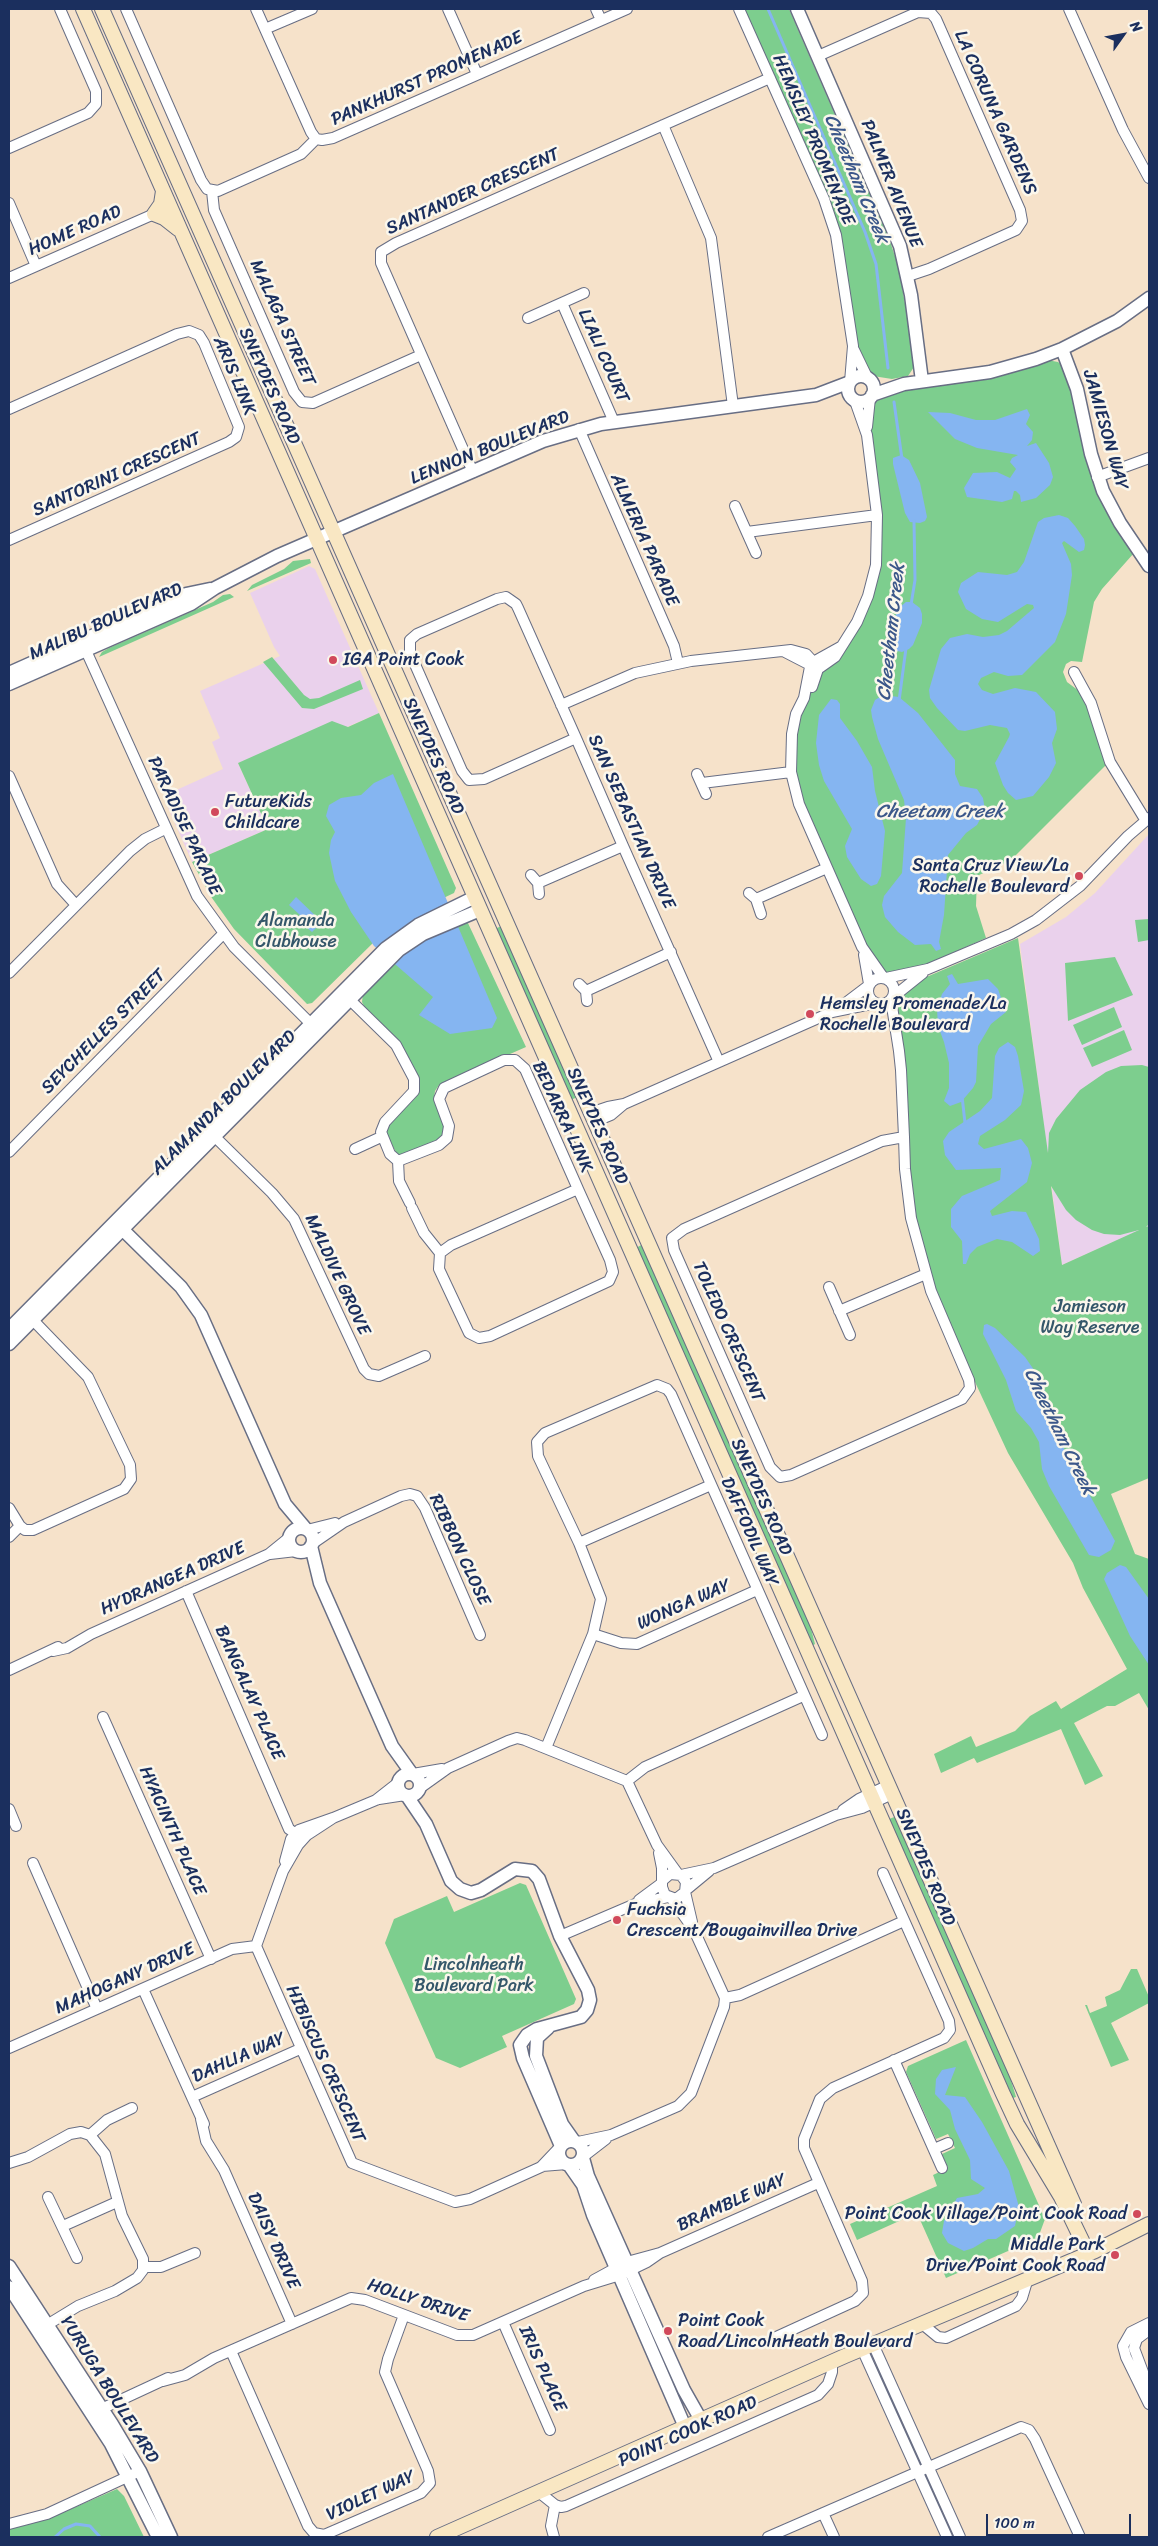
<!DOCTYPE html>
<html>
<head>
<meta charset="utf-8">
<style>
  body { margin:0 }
  #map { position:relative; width:1158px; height:2546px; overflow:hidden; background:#f6e2ca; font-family:Sriracha,sans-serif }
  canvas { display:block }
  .frame { position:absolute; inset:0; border:10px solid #1b2f5e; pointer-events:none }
  .north { position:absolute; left:1098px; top:10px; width:50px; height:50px; -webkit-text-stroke:4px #fbf7ec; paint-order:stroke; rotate:58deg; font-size:14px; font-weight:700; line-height:20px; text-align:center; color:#1b2f5e }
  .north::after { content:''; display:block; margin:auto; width:18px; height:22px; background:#1b2f5e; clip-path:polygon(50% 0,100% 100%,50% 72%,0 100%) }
  .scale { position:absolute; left:986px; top:2514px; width:145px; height:22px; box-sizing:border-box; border:2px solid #1b2f5e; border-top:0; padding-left:6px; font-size:15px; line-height:18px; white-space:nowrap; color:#1b2f5e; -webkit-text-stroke:4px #fbf7ec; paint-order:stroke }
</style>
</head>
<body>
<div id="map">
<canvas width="1158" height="2546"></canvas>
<div class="frame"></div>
<div class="north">N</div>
<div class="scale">100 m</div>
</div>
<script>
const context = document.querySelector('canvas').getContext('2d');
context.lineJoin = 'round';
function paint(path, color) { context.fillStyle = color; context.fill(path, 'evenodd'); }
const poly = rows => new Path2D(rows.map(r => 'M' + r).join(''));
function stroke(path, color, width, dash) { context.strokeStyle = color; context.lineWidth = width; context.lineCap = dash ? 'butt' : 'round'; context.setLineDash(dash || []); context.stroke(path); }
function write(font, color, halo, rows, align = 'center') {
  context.font = font + ' Sriracha,sans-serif'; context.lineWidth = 5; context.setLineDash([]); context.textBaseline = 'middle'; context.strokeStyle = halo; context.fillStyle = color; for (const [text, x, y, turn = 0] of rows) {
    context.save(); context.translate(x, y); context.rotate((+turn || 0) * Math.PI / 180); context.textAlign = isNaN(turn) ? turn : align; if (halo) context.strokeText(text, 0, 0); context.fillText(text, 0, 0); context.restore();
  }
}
paint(poly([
  [309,566,315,569,379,713,347,727,238,763,268,829,192,862,163,796,223,769,212,742,220,738,200,691,280,656,274,647,250,593],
  [1149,834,1149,1226,1062,1265,1020,944,1066,917,1095,893]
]), '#ead1ec');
paint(poly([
  [744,9,789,9,890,241,899,269,909,327,914,367,908,376,892,379,873,376,860,356,840,234],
  [1047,360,1058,362,1063,366,1071,390,1092,480,1097,492,1134,553,1102,589,1094,602,1082,662,1071,661,1066,664,1063,672,1067,682,1083,694,1108,763,1011,860,977,876,976,906,986,938,919,968,886,974,875,964,802,802,794,770,797,726,803,707,822,669,842,653,881,548,881,521,870,427,875,401,884,394],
  [310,559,311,563,247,591,252,585,284,569,293,561],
  [230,594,234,597,99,657,102,652,109,648,213,602,223,595],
  [272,657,304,695,310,699,319,698,360,680,363,689,314,709,302,708,263,662],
  [379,713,456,888,454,893,414,912,375,941,312,1003,307,1004,234,929,212,898,192,862,268,829,238,763,332,721,348,727],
  [1149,919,1149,940,1138,942,1135,920],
  [467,921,526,1047,439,1085,435,1091,434,1099,444,1123,442,1136,436,1142,401,1155,397,1154,386,1134,388,1124,416,1097,417,1080,401,1044,365,1008,362,1002,363,993,408,949],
  [502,926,578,1097,570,1100,494,929],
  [1018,938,1048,1153,1049,1133,1056,1119,1080,1090,1106,1072,1121,1066,1142,1065,1149,1067,1149,1224,1146,1227,1149,1226,1149,1478,1111,1494,1135,1554,1149,1559,1149,1710,1139,1693,1115,1706,1107,1706,1074,1723,1103,1776,1085,1785,1061,1729,977,1763,974,1758,941,1773,934,1754,971,1736,976,1747,1015,1731,1030,1716,1056,1701,1061,1709,1127,1669,1083,1588,1073,1563,1008,1453,975,1382,939,1301,920,1243,912,1198,897,999,917,981],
  [1051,1186,1066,1210,1076,1220,1092,1230,1104,1234,1120,1235,1139,1230,1062,1265],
  [1115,957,1133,995,1068,1021,1065,963],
  [1114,1007,1122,1027,1082,1045,1073,1025],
  [1124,1030,1132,1050,1092,1067,1083,1048],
  [643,1244,809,1621,815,1644,812,1646,636,1248],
  [897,1816,1006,2064,1016,2097,1013,2098,889,1819],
  [520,1883,526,1885,576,1999,574,2004,502,2036,507,2047,460,2068,436,2058,385,1943,394,1919,447,1896,454,1912],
  [1131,1969,1137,1969,1149,1997,1149,2003,1111,2023,1129,2060,1111,2067,1085,2005,1087,2005,1090,2013,1107,2006,1105,1997,1120,1990],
  [966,2040,1045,2219,1038,2238,946,2278,917,2213,857,2240,850,2224,937,2186,933,2175,948,2168,942,2154,955,2148,948,2134,936,2139,906,2072,908,2066],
  [117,2489,124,2496,144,2537,9,2537,9,2529,48,2519]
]), '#7dce8e');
paint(poly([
  [1027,409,1030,415,1026,424,1033,432,1032,440,1027,446,1036,443,1049,463,1053,477,1050,485,1036,498,1021,502,1020,495,1016,491,1014,491,1012,499,1002,502,967,497,964,488,973,473,997,472,1010,478,1016,469,1010,462,1012,458,1018,455,977,448,955,439,928,412,950,413,976,420,995,420],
  [901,455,909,460,920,483,927,517,925,521,920,523,910,522,905,513,893,464,893,458],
  [1059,515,1068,518,1075,526,1084,539,1085,545,1084,550,1079,552,1064,541,1062,543,1071,564,1072,575,1066,614,1055,642,1022,675,1008,676,994,672,981,678,978,684,982,690,993,694,1015,688,1036,692,1055,712,1057,729,1052,743,1056,763,1049,777,1033,796,1016,800,1008,793,1003,785,995,763,1009,737,1010,734,1007,728,990,725,965,731,958,730,937,708,930,698,929,690,941,649,950,638,967,634,983,637,999,635,1007,631,1034,608,1033,605,1027,604,998,622,982,619,966,609,958,592,961,583,978,572,1007,575,1017,572,1024,562,1038,522,1044,518],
  [906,602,912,602,920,608,922,614,922,623,913,645,909,649,902,652,893,650,889,642,892,622,900,607],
  [883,695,899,697,918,713,955,760,955,774,960,786,977,789,983,798,985,810,977,825,966,833,948,855,944,915,939,942,941,949,936,951,931,944,915,945,898,932,885,917,882,905,884,896,902,873,906,818,904,800,878,739,872,717,871,710,875,700],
  [831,699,837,700,840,704,840,718,857,741,872,767,875,791,885,831,881,876,877,884,871,886,861,879,847,857,845,846,852,829,824,781,819,765,816,743,819,715],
  [393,774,497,1018,492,1028,450,1034,419,1015,433,997,374,946,351,912,335,881,329,853,331,840,335,832,326,816,329,805,341,798,361,795,374,783],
  [296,897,322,922,312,932,299,921,297,918,300,915,289,905],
  [952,974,958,984,988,979,998,989,1006,1012,991,1024,978,1046,976,1082,973,1088,961,1102,950,1106,944,1101,949,1088,949,1063,944,1042,938,1026,937,1009,942,994,950,984,947,976],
  [1008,1042,1015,1047,1018,1056,1024,1091,1021,1105,1005,1120,980,1136,978,1144,984,1149,1021,1139,1028,1148,1032,1163,1027,1182,990,1211,992,1216,1012,1211,1026,1212,1039,1239,1040,1251,1033,1256,1012,1242,997,1239,977,1247,970,1254,966,1264,963,1264,962,1241,951,1227,951,1209,962,1196,1000,1180,1001,1168,956,1170,945,1155,943,1141,949,1132,980,1111,992,1098,995,1056,999,1048],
  [987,1324,995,1328,1025,1357,1039,1377,1051,1406,1062,1445,1115,1541,1111,1550,1099,1557,1089,1555,1049,1486,1042,1469,1039,1442,1031,1428,1016,1411,1006,1380,983,1334,984,1325],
  [1120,1565,1126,1567,1149,1599,1149,1665,1130,1636,1104,1579,1107,1573],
  [956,2067,945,2095,965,2097,982,2122,1009,2171,1019,2207,1015,2226,996,2239,988,2239,973,2248,964,2251,948,2243,942,2233,944,2221,957,2198,978,2194,985,2188,971,2179,970,2160,955,2129,950,2110,935,2094,936,2079,942,2070]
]), '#85b5f1');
stroke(poly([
  [768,9,865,232,876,264,888,368],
  [894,402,902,459],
  [911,605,915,580,914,521],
  [899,701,906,648],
  [962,1096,965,1123],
  [55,2537,64,2529,76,2524,90,2526,100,2537]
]), '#85b5f1', 3);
const minor = poly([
  [126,9,201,180,207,189,218,191,301,154,316,139],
  [256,9,311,132,316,139,322,140,333,138,627,9],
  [448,9,477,74],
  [596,9,601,20],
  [739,9,824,199,836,235,853,346,850,382],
  [1069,9,1123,130,1149,178],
  [265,29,312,9],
  [818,56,918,12,931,13,936,19,1020,210,1022,221,1016,230,929,269,908,276],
  [663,125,711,238,733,406],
  [9,148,88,113,96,104,96,91,60,9],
  [212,191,214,210,294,392,302,402,313,403,421,355],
  [9,203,36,266],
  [9,278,154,214],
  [562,303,614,422],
  [528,318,584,293],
  [854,350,868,379],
  [9,409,177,334,189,331,199,335,204,343,239,427,236,437,229,442,9,540],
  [867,427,870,398],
  [579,429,674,646,678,663],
  [473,472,381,263,381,252,396,243,770,78],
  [1097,477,1149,458],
  [735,506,756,553],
  [747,532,877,515],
  [83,644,197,896,234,947,311,1024],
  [842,646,815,661,810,667,804,698,796,714,792,734,791,772,799,804,862,947,883,977],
  [785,652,816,668],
  [1074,672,1091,703,1110,762,1146,821],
  [812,687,818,669,835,657,857,622,868,596,876,565,877,515,867,435,855,401],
  [561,705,635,673,691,661,791,650,806,654,817,666],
  [576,738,484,779,469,780,462,771,410,653,410,640,417,634,497,599,506,597,516,604,518,608,576,738,623,846,719,1062],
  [697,774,706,794],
  [9,776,57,884,76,905],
  [702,783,791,772],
  [531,875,538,883,539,894],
  [538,883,623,846],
  [749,893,756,899,761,914],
  [756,899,827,868],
  [864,955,869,984],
  [9,973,130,851,145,839,165,829],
  '868 991a13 13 0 1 1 26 0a13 13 0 1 1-26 0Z',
  [886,978,928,969,1011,934,1036,920,1080,886,1128,836,1149,818],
  [579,984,586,991,587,1001],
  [586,991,671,952],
  [346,996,396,1045,414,1079,414,1091,385,1122,381,1132,390,1154,398,1161,399,1181,410,1203],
  [893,997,923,973],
  [891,1000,899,1051,901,1070,904,1137,905,1169,911,1218,931,1291,969,1380,970,1388,962,1399,791,1475,780,1477,770,1467,674,1250,672,1238,684,1229,882,1141,904,1137],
  [839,1008,868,986],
  [590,1113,608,1107,624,1104],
  [594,1122,611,1115,624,1104,832,1012,876,1003],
  [209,1131,272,1193,294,1219,364,1369,369,1374,379,1376,425,1356],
  [355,1149,381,1137],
  [9,1152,223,934],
  [398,1161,439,1145,447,1138,449,1126,439,1099,444,1088,504,1060,515,1060,525,1069,578,1189],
  [578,1189,610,1260,613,1272,609,1281,490,1336,479,1338,469,1333,439,1269,440,1253,451,1245,578,1189],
  [412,1208,424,1233,440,1253],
  [829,1287,850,1335],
  [839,1311,926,1274],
  [9,1508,20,1526,25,1530,33,1530,124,1489,131,1479,130,1465,88,1377,28,1315],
  [307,1530,335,1523],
  [9,1537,20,1526],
  [579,1543,711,1485],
  [312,1544,344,1522,401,1496,410,1494,417,1496,425,1508,480,1635],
  [270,1554,296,1551],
  [186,1591,289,1829,302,1838],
  [593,1634,621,1643,637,1644,757,1590],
  [53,1651,67,1648,91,1634,269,1554,290,1537],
  [9,1670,58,1647],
  [103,1717,211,1959],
  [546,1748,593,1634,601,1599,579,1543,538,1456,537,1442,545,1433,657,1385,667,1389,671,1394,822,1735],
  [413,1774,442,1769],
  [627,1781,645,1767,803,1696],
  [420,1788,448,1768,508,1741,517,1738,525,1740,627,1781,657,1845,678,1874],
  [379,1799,405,1795],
  [9,1809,16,1826],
  [843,1810,859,1799,889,1785],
  [333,1818,307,1835,298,1845,283,1871,256,1946,352,2163,455,2202,470,2199,541,2167,560,2147],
  [659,1853,662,1868,662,1887,665,1895,676,1899,685,1892,686,1882,681,1875,670,1874,663,1880],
  [285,1861,291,1839,299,1830,333,1818,376,1800,399,1782],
  [33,1863,97,2009],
  [681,1875,714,1868,836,1815,862,1808,892,1794],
  [686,1890,709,1871],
  [685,1892,692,1922],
  [639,1900,662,1883],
  [560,1936,635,1904,668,1897],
  [143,1989,204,2124],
  [725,1998,740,1995,904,1921],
  [9,2048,232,1949,256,1946],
  [894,2060,942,2168],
  [192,2097,300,2049],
  [201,2119,206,2141,224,2170,292,2324],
  [90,2135,107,2120,132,2108],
  [578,2142,611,2135,678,2106,691,2093,724,2007,725,1998,694,1930,672,1899],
  [934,2149,948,2143],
  [584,2156,606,2139],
  [9,2163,28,2157,70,2134,81,2132,90,2135,105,2154,122,2216,143,2259,143,2270,137,2278,115,2291,78,2306,42,2328],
  [542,2166,567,2164],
  [48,2197,77,2258],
  [63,2226,117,2202],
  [143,2267,161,2267,195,2253],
  [594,2280,627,2262,660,2253,818,2183],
  [503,2322,550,2430],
  [921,2323,938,2337,946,2338,1016,2306,1022,2298,1028,2278],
  [1149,2323,1131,2332,1123,2346,1126,2357,1149,2404],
  [1149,2330,1137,2339,1134,2348,1149,2388],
  [774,2338,855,2301,863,2293,862,2281,804,2148,804,2139,820,2099,833,2088,944,2038,950,2030,949,2021,883,1873],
  [873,2344,960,2537],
  [862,2349,947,2537],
  [231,2351,308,2526,314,2533,324,2535,421,2493,430,2483,428,2471,385,2372,388,2359,404,2315],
  [163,2381,185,2375,214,2358,351,2298,365,2300,457,2335,473,2335,584,2286,620,2275,647,2262,660,2253],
  [97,2411,168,2378],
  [540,2493,555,2505,561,2507,566,2506,818,2395,828,2384,832,2372,832,2362],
  [823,2513,834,2537],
  [9,2524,47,2514,140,2471],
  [554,2537,551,2526,555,2505],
  [768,2537,1021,2427,1029,2430,1035,2439,1080,2537]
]);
const tertiary = poly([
  [797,9,900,246,911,295,922,381],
  [1062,349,1077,389,1091,454,1103,491,1120,523,1149,566],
  '848 389a13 13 0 1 1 26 0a13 13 0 1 1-26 0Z',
  [872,395,904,384,990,372,1036,359,1062,349,1117,321,1149,298],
  [9,673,186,594,210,589],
  [9,684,191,604,215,588,277,556,543,441,601,424,816,395,850,382],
  [118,1225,181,1287,201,1315,285,1504,306,1529],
  [9,1329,386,948,418,925,475,897],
  [9,1344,399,950,423,934,480,910],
  '289 1540a12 12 0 1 1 24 0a12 12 0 1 1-24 0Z',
  [311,1546,320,1583,392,1746,412,1774],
  '398 1785a11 11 0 1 1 22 0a11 11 0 1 1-22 0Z',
  [407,1796,426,1824,451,1881,460,1889,471,1893,481,1890,515,1869,532,1871,539,1879,560,1936,588,1990,590,2000,587,2010,581,2017,537,2029,527,2035,520,2045,523,2058,561,2146],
  [548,2028,537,2038,536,2056,562,2124,574,2141],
  '559 2153a12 12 0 1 1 24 0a12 12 0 1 1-24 0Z',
  [583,2158,588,2176,684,2390,701,2420],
  [569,2165,583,2185,593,2215,685,2427],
  [9,2266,112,2424,140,2471,171,2537],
  [9,2287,111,2444,158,2537]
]);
const secondary = poly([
  [83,9,1003,2094,1017,2124,1061,2197,1088,2253],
  [102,9,1074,2204],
  [163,191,161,204,154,214,164,218,178,229],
  [437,2537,845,2356,1095,2251,1149,2224]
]);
stroke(minor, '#686e84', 12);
stroke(tertiary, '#686e84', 15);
stroke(secondary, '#686e84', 16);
stroke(minor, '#fff', 10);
stroke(tertiary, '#fff', 12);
stroke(secondary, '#f9e7c3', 14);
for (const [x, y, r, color] of [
  [333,660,5,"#d1495b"],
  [215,812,5,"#d1495b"],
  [1079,876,5,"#d1495b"],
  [810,1014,5,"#d1495b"],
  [617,1920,5,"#d1495b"],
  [1137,2214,5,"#d1495b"],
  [1115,2255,5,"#d1495b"],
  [668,2331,5,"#d1495b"]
]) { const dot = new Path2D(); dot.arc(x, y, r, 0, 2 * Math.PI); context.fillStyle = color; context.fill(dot); stroke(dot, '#fbf7ec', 2); }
write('18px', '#1b2f5e', '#fbf7ec', [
  ["PANKHURST PROMENADE",427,79,-24],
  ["LA CORUNA GARDENS",995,113,66],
  ["HEMSLEY PROMENADE",813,140,67],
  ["PALMER AVENUE",891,184,68],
  ["SANTANDER CRESCENT",473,192,-24],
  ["HOME ROAD",75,231,-24],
  ["MALAGA STREET",282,323,66],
  ["LIALI COURT",603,356,66],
  ["ARIS LINK",234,376,67],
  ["SNEYDES ROAD",269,386,66],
  ["JAMIESON WAY",1105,430,74],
  ["LENNON BOULEVARD",490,448,-22],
  ["SANTORINI CRESCENT",117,475,-24],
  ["ALMERIA PARADE",644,540,66],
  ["MALIBU BOULEVARD",106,622,-24],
  ["SNEYDES ROAD",433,756,66],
  ["SAN SEBASTIAN DRIVE",631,822,66],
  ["PARADISE PARADE",184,826,65],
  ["SEYCHELLES STREET",104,1032,-45],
  ["ALAMANDA BOULEVARD",224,1103,-45],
  ["BEDARRA LINK",562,1117,65],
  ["SNEYDES ROAD",597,1126,66],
  ["MALDIVE GROVE",337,1275,65],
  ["TOLEDO CRESCENT",728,1332,66],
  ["SNEYDES ROAD",761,1497,66],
  ["DAFFODIL WAY",749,1532,66],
  ["RIBBON CLOSE",459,1550,65],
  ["HYDRANGEA DRIVE",173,1579,-24],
  ["WONGA WAY",684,1605,-24],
  ["BANGALAY PLACE",249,1693,66],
  ["HYACINTH PLACE",172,1831,66],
  ["SNEYDES ROAD",925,1867,67],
  ["MAHOGANY DRIVE",125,1979,-24],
  ["DAHLIA WAY",239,2058,-24],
  ["HIBISCUS CRESCENT",325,2064,66],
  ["BRAMBLE WAY",732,2203,-24],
  ["DAISY DRIVE",273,2241,66],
  ["HOLLY DRIVE",418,2301,18],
  ["IRIS PLACE",542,2369,66],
  ["YURUGA BOULEVARD",109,2390,58],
  ["POINT COOK ROAD",688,2432,-24],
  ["VIOLET WAY",371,2496,-25]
]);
write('18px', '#1b2f5e', '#fbf7ec', [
  ["IGA Point Cook",343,660],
  ["FutureKids",225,802],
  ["Childcare",225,823],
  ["Santa Cruz View/La",1069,866,"right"],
  ["Rochelle Boulevard",1069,887,"right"],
  ["Hemsley Promenade/La",820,1004],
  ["Rochelle Boulevard",820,1025],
  ["Fuchsia",627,1910],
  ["Crescent/Bougainvillea Drive",627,1931],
  ["Point Cook Village/Point Cook Road",1127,2214,"right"],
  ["Middle Park",1105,2245,"right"],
  ["Drive/Point Cook Road",1105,2266,"right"],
  ["Point Cook",678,2321],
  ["Road/LincolnHeath Boulevard",678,2342]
], 'left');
write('18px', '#34576a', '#fbf7ec', [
  ["Alamanda",296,921],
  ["Clubhouse",296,942],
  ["Jamieson",1090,1307],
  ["Way Reserve",1090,1328],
  ["Lincolnheath",474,1965],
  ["Boulevard Park",474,1986]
]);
write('italic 19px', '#3b578a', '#fbf7ec', [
  ["Cheetham Creek",856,179,67],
  ["Cheetham Creek",892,632,-84],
  ["Cheetam Creek",940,812],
  ["Cheetham Creek",1059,1432,64]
]);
</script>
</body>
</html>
